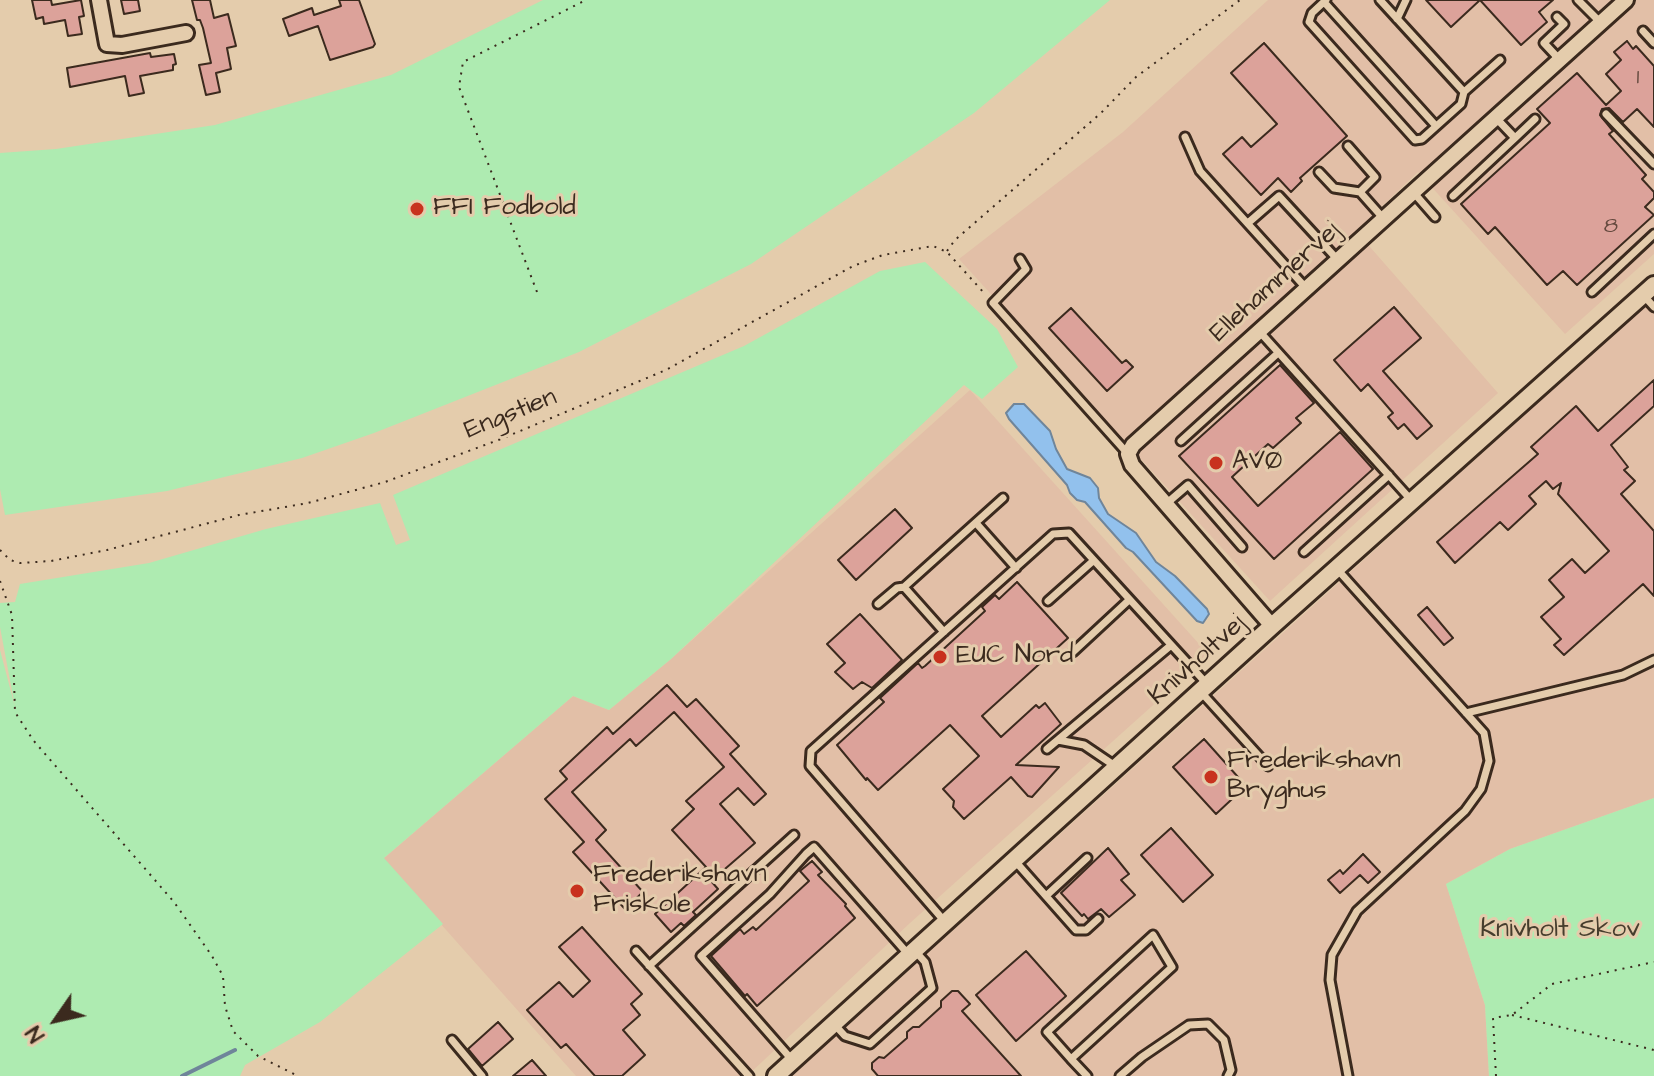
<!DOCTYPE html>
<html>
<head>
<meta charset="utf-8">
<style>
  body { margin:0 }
  #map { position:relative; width:1654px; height:1076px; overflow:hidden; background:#e4ccac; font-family:"Architects Daughter",sans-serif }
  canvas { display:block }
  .north { position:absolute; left:16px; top:980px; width:80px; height:80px; -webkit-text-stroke:6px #e4ccac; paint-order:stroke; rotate:236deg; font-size:22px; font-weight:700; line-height:32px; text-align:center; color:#3b2a1e }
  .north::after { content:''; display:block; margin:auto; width:28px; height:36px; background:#3b2a1e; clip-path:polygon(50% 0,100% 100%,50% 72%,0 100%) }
</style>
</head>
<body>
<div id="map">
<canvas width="1654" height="1076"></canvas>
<div class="north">N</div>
</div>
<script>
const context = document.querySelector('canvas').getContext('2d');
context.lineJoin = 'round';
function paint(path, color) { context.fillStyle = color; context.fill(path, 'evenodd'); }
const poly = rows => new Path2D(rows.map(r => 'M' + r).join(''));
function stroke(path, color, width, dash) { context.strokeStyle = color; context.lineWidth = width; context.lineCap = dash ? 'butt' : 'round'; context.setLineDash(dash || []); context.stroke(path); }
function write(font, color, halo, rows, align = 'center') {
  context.font = font + ' "Architects Daughter",sans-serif'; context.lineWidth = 6; context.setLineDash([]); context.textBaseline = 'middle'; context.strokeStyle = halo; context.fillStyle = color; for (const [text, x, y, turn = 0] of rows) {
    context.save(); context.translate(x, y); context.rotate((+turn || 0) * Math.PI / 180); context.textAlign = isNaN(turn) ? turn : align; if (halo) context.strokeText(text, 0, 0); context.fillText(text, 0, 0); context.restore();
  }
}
paint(poly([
  [1268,0,1654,0,1654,254,1565,334,1418,172,1356,231,1498,393,1270,601,959,259,1123,132],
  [1654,298,1654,798,1510,849,1446,884,1485,1005,1489,1076,792,1076],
  [970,390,1209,655,910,923,747,1076,576,1076,383,859,573,696,609,710,671,659]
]), '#e2bfa7');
paint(poly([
  [543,0,1110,0,974,113,751,264,579,352,374,433,302,458,167,491,5,515,0,489,0,153,56,149,215,125,391,75],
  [925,262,997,329,1018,367,982,399,964,385,671,659,609,710,573,696,384,858,443,924,320,1022,245,1065,240,1076,0,1076,0,650,15,707,0,627,0,603,15,602,20,584,149,563,266,529,380,503,396,545,410,540,393,495,744,346,880,271],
  [1654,798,1654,1076,1489,1076,1485,1005,1446,884,1510,849]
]), '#aeebb1');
const water = poly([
  [1014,404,1024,404,1050,431,1056,449,1067,469,1090,478,1098,488,1099,498,1108,514,1136,533,1156,562,1175,576,1207,609,1209,614,1203,623,1197,621,1133,552,1126,548,1085,502,1077,500,1070,493,1067,485,1009,419,1006,413,1014,404]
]);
paint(water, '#92c1ed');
stroke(water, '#6f859a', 2);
stroke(poly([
  [182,1076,235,1050]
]), '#6f859a', 4);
const building = poly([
  [32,0,51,0,52,5,81,0,84,16,79,17,82,34,68,36,65,20,44,24,43,17,36,19,32,0],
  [121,0,138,0,140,11,124,14,121,0],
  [192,0,210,0,214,18,228,14,236,46,227,48,231,69,216,73,220,92,206,95,199,65,211,63,203,28,200,20,197,20,192,0],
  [339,0,359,0,375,44,373,47,330,60,318,26,289,36,283,19,312,8,314,15,341,6,339,0],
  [1426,0,1553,0,1539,12,1547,22,1521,45,1480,0,1451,27,1426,0],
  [1627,41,1633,49,1636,46,1654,66,1654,127,1637,109,1623,122,1609,108,1602,109,1600,115,1613,131,1609,134,1646,175,1642,179,1654,192,1654,198,1645,207,1654,215,1577,285,1563,271,1547,285,1495,227,1488,234,1461,204,1550,123,1537,109,1577,73,1606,105,1621,91,1606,74,1621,60,1614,52,1627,41],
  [1264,43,1347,136,1300,178,1302,181,1291,192,1278,178,1261,195,1223,154,1242,137,1251,147,1277,124,1231,73,1264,43],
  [150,53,151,57,174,54,176,64,173,65,173,70,140,76,144,93,129,96,125,76,70,87,67,68,150,53],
  [1394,307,1421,338,1383,371,1432,426,1417,439,1404,424,1398,429,1388,417,1393,413,1368,384,1361,391,1334,360,1394,307],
  [1071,308,1122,363,1126,360,1133,367,1107,391,1049,328,1071,308],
  [1280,365,1314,403,1296,418,1301,423,1273,448,1268,444,1232,477,1258,506,1340,432,1373,469,1274,559,1179,456,1280,365],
  [1654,380,1654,406,1611,445,1628,467,1624,470,1635,481,1621,494,1654,531,1654,596,1643,584,1564,655,1554,645,1561,639,1541,617,1564,597,1549,580,1572,559,1585,573,1609,551,1558,494,1561,483,1553,489,1546,481,1529,496,1536,504,1508,530,1500,522,1455,563,1437,542,1538,454,1531,447,1576,406,1598,431,1654,380],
  [895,509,912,528,856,580,838,560,895,509],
  [1017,582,1068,638,982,716,1001,737,1036,705,1039,708,1045,703,1061,724,1016,765,1059,767,1032,797,1028,796,1011,777,964,819,953,807,954,801,943,789,979,756,950,725,878,790,867,778,866,780,837,745,884,702,880,698,918,663,922,668,925,666,985,611,982,607,995,595,999,599,1017,582],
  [1427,607,1453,638,1444,645,1418,615,1427,607],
  [860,614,902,660,872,688,862,682,853,689,835,672,845,663,827,644,860,614],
  [667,685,687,707,696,699,739,746,730,754,766,794,754,805,738,788,720,804,755,843,711,881,718,889,693,912,696,915,684,926,681,923,671,932,655,914,706,867,672,830,694,809,686,801,724,767,674,712,636,746,630,739,572,792,606,830,596,840,643,892,625,909,573,852,584,842,545,799,567,779,560,771,607,727,613,734,667,685],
  [1204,739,1246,786,1216,814,1173,767,1204,739],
  [1171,828,1213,875,1183,902,1141,855,1171,828],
  [1108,848,1129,874,1121,880,1135,895,1109,917,1101,909,1088,919,1084,914,1082,916,1061,893,1108,848],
  [1363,854,1380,872,1368,883,1360,875,1340,893,1328,880,1340,870,1343,874,1363,854],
  [812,861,822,872,818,875,846,904,845,906,855,918,757,1006,747,994,745,996,711,956,740,929,744,934,753,927,756,930,809,881,800,871,812,861],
  [582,927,642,994,631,1004,640,1015,623,1030,645,1055,622,1076,595,1076,566,1044,561,1048,527,1010,559,982,573,997,590,981,559,947,582,927],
  [1026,951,1066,996,1016,1041,976,995,1026,951],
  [952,991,958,991,970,1004,962,1011,1021,1076,878,1076,872,1069,872,1063,879,1057,884,1058,907,1038,907,1032,913,1027,919,1027,941,1007,941,1001,952,991],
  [498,1022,513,1039,482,1066,468,1049,498,1022],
  [532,1060,546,1076,513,1076,532,1060]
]);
paint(building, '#dca29a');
stroke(building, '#3b2a1e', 2);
const service = poly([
  [1326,0,1312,13,1309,22,1415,140,1422,139,1461,104,1464,92,1380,0],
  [1578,0,1600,22],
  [1324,2,1436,126],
  [1557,17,1564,24,1544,43,1559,59],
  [1397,19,1406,0],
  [1643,31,1654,43],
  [1464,92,1500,60],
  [1606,114,1654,164],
  [1185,137,1200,171,1306,288],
  [1515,138,1535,119],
  [1348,146,1375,177,1360,192],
  [1319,172,1334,188,1360,192,1383,218],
  [1414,193,1435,217],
  [1453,196,1515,138,1496,118],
  [1248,223,1279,196,1337,259],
  [1020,259,1026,269,993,303,1128,454],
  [1592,292,1654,234],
  [1644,296,1654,307],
  [1259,331,1412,501],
  [1181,441,1278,353],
  [1166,504,1188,485,1242,547],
  [976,523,1016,568],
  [1304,552,1389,475],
  [1337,569,1484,733,1489,761,1481,789,1465,811,1357,911,1332,955,1330,980,1348,1076],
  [904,587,944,632],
  [1048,601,1093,561],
  [878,604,897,588,904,587,1003,498],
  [1073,652,1129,600],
  [1200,691,1268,766],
  [1466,713,1623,675,1654,660],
  [1058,740,1084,745,1115,766],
  [1047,749,1170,646],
  [1015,861,1076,930,1086,930,1098,919],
  [1046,896,1087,858],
  [946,923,810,766,811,751,1053,534,1069,533,1206,683],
  [636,951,749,1076],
  [649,966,794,835],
  [834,1024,845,1036,870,1044,932,988,925,962,915,951],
  [452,1040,482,1076],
  [1071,1059,1172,967,1153,935,1047,1032,1071,1059,1087,1076],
  [793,1061,701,956,770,894,806,854,814,847,908,954],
  [1120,1076,1142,1057,1189,1025,1208,1024,1224,1040,1231,1070,1228,1076]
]);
const minor = poly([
  [99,0,107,44,122,45,186,33],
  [1272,626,1132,465,1128,454,1133,445,1626,0]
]);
const tertiary = poly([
  [776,1076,1272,626,1654,285]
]);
stroke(service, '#3b2a1e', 13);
stroke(minor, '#3b2a1e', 20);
stroke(tertiary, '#3b2a1e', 22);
stroke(poly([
  [947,251,955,240,1101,113,1136,77,1240,0],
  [537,292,459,87,463,62,586,0],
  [0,550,10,560,20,563,51,561,107,550,239,515,308,503,385,482,501,439,666,370,853,266,883,255,933,246,947,252,985,294],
  [0,581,12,615,15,712,33,740,174,902,212,956,223,976,225,1006,233,1031,258,1056,298,1076],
  [1512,1015,1654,1050],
  [1496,1076,1493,1018,1512,1015,1552,984,1654,962]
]), '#3b2a1e', 2, [2, 6]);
stroke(service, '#e4ccac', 7);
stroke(minor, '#e4ccac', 14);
stroke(tertiary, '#e4ccac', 16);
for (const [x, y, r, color] of [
  [417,209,8,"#c8321e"],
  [1216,463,8,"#c8321e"],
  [940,657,8,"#c8321e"],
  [1211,777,8,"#c8321e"],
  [577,891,8,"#c8321e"]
]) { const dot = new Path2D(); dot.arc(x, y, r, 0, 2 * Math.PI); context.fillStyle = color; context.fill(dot); stroke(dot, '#e4ccac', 3); }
write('22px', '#63483d', null, [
  ["1",1638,78],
  ["8",1611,227]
]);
write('26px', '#3b2a1e', '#e4ccac', [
  ["FFI Fodbold",433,209],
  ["AVØ",1232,463],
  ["EUC Nord",956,657],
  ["Frederikshavn",1227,762],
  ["Bryghus",1227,792],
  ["Frederikshavn",593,876],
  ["Friskole",593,906]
], 'left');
write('26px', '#3b2a1e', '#e4ccac', [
  ["Ellehammervej",1276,283,-42],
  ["Engstien",511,415,-22],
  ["Knivholtvej",1198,661,-42]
]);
write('26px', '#463d2d', '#e4ccac', [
  ["Knivholt Skov",1560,931]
]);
</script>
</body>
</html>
